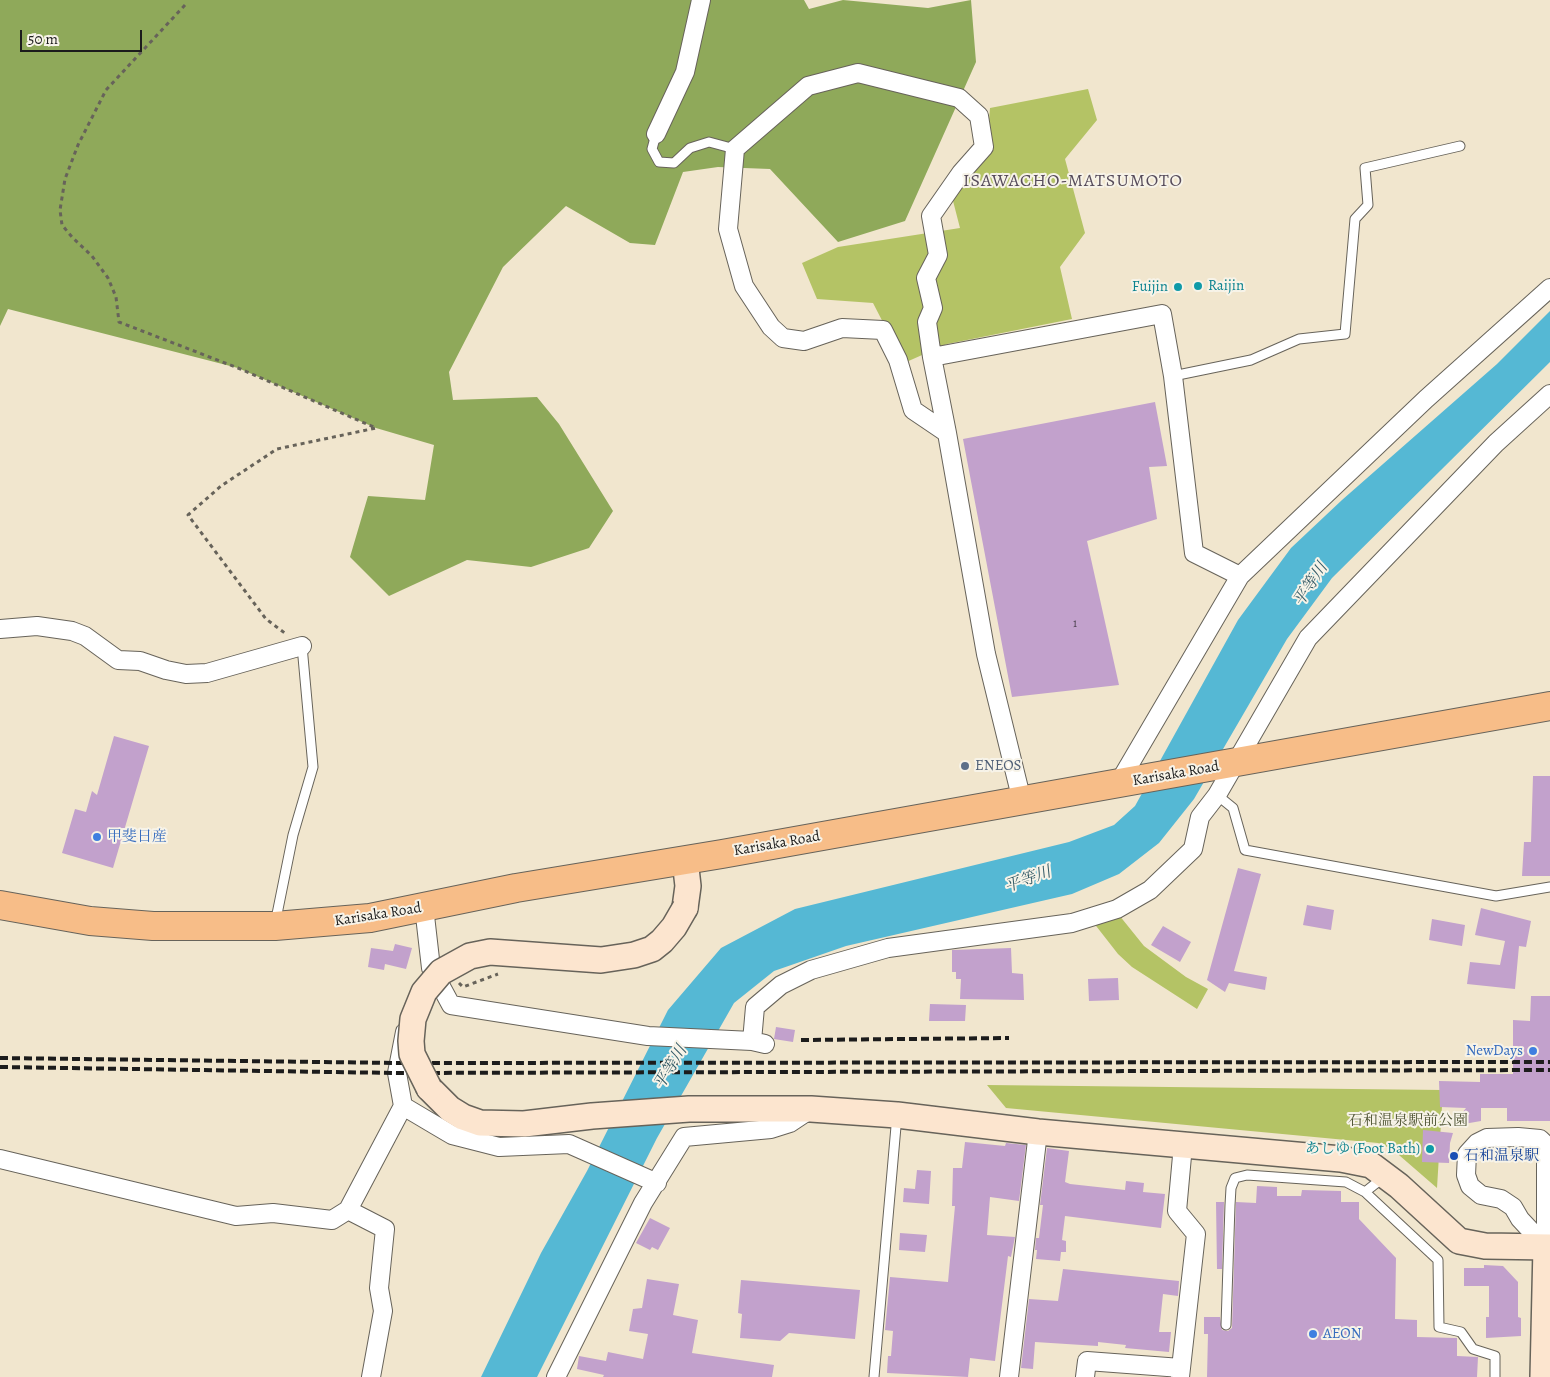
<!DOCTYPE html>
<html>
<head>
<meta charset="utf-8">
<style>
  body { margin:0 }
  #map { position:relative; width:1550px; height:1377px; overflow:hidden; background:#f1e6ce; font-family:Alegreya,serif }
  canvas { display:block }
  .scale { position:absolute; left:20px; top:30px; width:122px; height:22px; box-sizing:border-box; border:2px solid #1c1c1c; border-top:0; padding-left:6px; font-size:15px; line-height:18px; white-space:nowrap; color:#1c1c1c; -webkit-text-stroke:4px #f7f3e8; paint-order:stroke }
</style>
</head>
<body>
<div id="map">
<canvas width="1550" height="1377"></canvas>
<div class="scale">50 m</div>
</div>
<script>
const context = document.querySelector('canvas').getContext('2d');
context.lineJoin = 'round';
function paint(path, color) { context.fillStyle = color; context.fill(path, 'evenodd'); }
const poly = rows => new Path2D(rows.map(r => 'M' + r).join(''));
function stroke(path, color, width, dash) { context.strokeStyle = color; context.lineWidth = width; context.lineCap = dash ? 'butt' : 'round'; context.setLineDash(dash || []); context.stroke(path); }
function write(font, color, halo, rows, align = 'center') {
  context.font = font + ' Alegreya,"Noto Serif JP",serif'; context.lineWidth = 4; context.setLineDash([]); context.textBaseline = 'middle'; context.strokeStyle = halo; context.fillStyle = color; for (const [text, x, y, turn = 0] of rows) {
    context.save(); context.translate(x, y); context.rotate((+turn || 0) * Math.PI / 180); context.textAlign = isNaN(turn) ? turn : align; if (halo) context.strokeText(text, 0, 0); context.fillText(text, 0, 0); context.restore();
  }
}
paint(poly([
  [1088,89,1097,120,1065,159,1085,233,1060,267,1072,319,947,344,904,363,873,303,817,299,802,263,838,247,960,228,952,197,986,158,990,108],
  [1119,915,1144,946,1186,977,1208,989,1197,1009,1132,967,1118,954,1093,922],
  [987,1085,1443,1090,1437,1188,1392,1149,1378,1143,1006,1108]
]), '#b4c365');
paint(poly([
  [0,0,804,0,809,9,843,0,928,8,971,0,976,62,905,221,838,242,770,169,718,167,683,172,655,245,630,243,566,206,503,267,449,372,453,400,537,397,559,424,613,511,589,548,531,567,467,560,389,596,350,557,368,496,425,500,434,445,376,428,238,368,8,309,0,326]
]), '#8fa95a');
paint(poly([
  [1550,311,1550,362,1332,578,1287,639,1194,799,1159,843,1119,874,1072,894,846,946,774,971,734,1003,657,1138,537,1377,481,1377,541,1253,587,1171,668,1010,721,948,795,909,1069,842,1114,825,1135,806,1238,620,1291,548,1342,500,1497,364]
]), '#55b8d4');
paint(poly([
  [1155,402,1167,466,1149,467,1157,519,1087,541,1119,685,1012,697,963,439],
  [114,736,149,746,113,868,62,853,75,809,86,812,92,791,97,795],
  [1533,776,1550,776,1550,876,1522,876,1524,842,1531,842],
  [1238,868,1261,874,1234,971,1267,977,1265,990,1229,983,1225,992,1207,980],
  [1307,905,1334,910,1331,930,1303,925],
  [1481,908,1531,921,1526,947,1519,946,1515,989,1467,984,1470,962,1500,965,1505,941,1475,935],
  [1432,919,1465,925,1462,946,1429,940],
  [1163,926,1191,942,1180,962,1151,945],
  [395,944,412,948,406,969,385,964,384,970,368,967,371,948,393,951],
  [1011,948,1012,973,1023,974,1024,1000,960,999,961,979,956,979,956,972,952,972,952,950],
  [1118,978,1119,1000,1089,1001,1088,979],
  [1531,996,1550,996,1550,1121,1507,1121,1507,1108,1481,1108,1481,1121,1452,1126,1466,1108,1440,1107,1439,1081,1480,1082,1480,1074,1513,1074,1513,1020,1530,1021],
  [930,1004,966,1005,965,1021,929,1021],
  [776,1027,795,1030,793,1042,774,1039],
  [1423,1130,1453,1133,1450,1143,1449,1163,1422,1162],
  [965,1142,1005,1146,1006,1143,1026,1145,1019,1201,990,1197,987,1235,1015,1237,1011,1257,1008,1256,995,1361,970,1358,968,1377,887,1373,888,1356,891,1356,893,1331,885,1330,890,1277,948,1282,955,1206,952,1206,953,1168,962,1168],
  [1047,1148,1069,1151,1065,1182,1070,1184,1125,1190,1126,1181,1144,1183,1143,1192,1165,1194,1161,1228,1065,1216,1062,1240,1066,1241,1066,1252,1061,1252,1060,1261,1036,1259,1037,1250,1035,1250,1036,1238,1039,1238,1043,1205,1040,1205],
  [917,1170,931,1171,929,1204,903,1202,904,1188,915,1189],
  [1257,1186,1277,1187,1277,1196,1301,1196,1302,1190,1341,1191,1341,1202,1359,1202,1359,1219,1396,1258,1395,1319,1417,1320,1417,1337,1457,1338,1457,1356,1478,1357,1477,1377,1207,1377,1208,1334,1204,1334,1204,1317,1220,1317,1222,1330,1228,1331,1232,1328,1236,1202,1256,1203],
  [1216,1202,1224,1202,1222,1269,1217,1269],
  [650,1218,670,1228,658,1250,652,1247,650,1250,636,1243],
  [900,1233,927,1235,925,1252,899,1250],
  [1484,1265,1503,1266,1518,1282,1518,1317,1521,1318,1521,1336,1486,1338,1486,1317,1489,1317,1489,1286,1464,1286,1464,1268,1484,1268],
  [1063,1269,1179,1281,1178,1296,1163,1294,1159,1332,1171,1332,1169,1352,1125,1348,1126,1345,1098,1342,1098,1346,1035,1342,1033,1369,1021,1368,1029,1299,1058,1301],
  [647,1279,679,1284,673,1315,698,1320,692,1353,774,1365,772,1377,603,1377,604,1375,577,1369,579,1356,606,1361,608,1352,643,1359,648,1334,629,1331,633,1309,642,1308],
  [741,1280,860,1290,855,1339,789,1333,780,1341,740,1338,742,1314,738,1313]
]), '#c2a1cc');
const lane = poly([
  [656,134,652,149,659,162,674,163,690,148,709,142,735,149],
  [1173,376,1251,360,1299,339,1345,334,1355,219,1368,205,1365,168,1460,146],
  [1217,795,1233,808,1245,850,1496,896,1550,887],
  [275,924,293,835,313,767,302,646],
  [1365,1192,1384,1177],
  [1226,1325,1230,1205,1231,1188,1235,1178,1247,1175,1346,1182,1365,1192,1438,1260,1439,1327,1461,1332,1473,1349,1495,1356,1495,1377],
  [874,1377,897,1115]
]);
const street = poly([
  [656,134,685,72,701,0],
  [932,357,1162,314,1173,376,1194,553,1240,576],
  [947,433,913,410,898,360,883,330,842,328,804,341,783,338,771,327,744,286,728,229,735,149,808,86,858,73,959,98,979,116,984,147,961,173,931,216,938,255,926,278,933,308,927,322,932,357,947,433,986,654,1022,801],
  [0,629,37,626,72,631,85,636,118,660,140,661,166,670,186,674,207,673,302,646],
  [1118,784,1240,576,1426,399,1550,288],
  [424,907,431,968,451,1005,648,1036,752,1041,765,1044],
  [405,1032,397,1073,403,1106,435,1125,452,1135,499,1147,569,1144,657,1183],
  [752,1041,755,1007,781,985,811,970,888,948,1072,923,1117,909,1150,890,1193,849,1200,817,1217,795,1308,638,1496,443,1550,394],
  [1518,1137,1540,1139,1546,1145,1546,1247,1520,1219,1513,1207,1501,1199,1481,1195,1470,1186,1466,1175,1467,1154,1477,1143,1487,1138,1518,1137],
  [0,1159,236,1216,273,1213,332,1220,348,1210,403,1106],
  [348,1210,385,1229,379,1288,383,1311,371,1377],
  [556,1377,643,1203,684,1137,771,1129,790,1123,811,1109],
  [1009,1377,1038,1132],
  [1085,1377,1087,1361,1181,1368],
  [1180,1377,1196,1234,1177,1211,1183,1145]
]);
const secondary = poly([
  [685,908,688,886,685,860],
  [429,1088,450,1109,463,1117,480,1123,524,1124,592,1116,689,1109,811,1109,897,1115,1038,1132,1341,1159,1371,1165,1399,1186,1459,1241,1485,1246,1550,1247],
  [1543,1377,1546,1247]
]);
const highway = poly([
  [0,905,90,921,153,926,275,926,370,918,516,888,722,854,1550,706]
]);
stroke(lane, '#67635a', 11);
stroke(street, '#67635a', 20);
stroke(secondary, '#67635a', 28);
stroke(highway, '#67635a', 30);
stroke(poly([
  [185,5,106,90,78,145,65,179,60,210,62,225,72,237,92,256,108,278,116,297,119,322,238,368,376,428,277,449,221,486,188,515,266,619,286,634],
  [459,983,463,987,498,974]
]), '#67635a', 3, [4, 4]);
stroke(lane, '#fff', 9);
stroke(street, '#fff', 18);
stroke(secondary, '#fce5cf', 25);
stroke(highway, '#f7bd88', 28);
stroke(poly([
  [801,1040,1009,1038],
  [0,1058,398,1063,1550,1062],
  [0,1067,397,1073,1550,1070]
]), '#1c1c1c', 4, [8, 4]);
const secondaryBridge = poly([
  [429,1088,412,1054,411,1041,413,1019,424,992,441,972,470,956,490,952,601,960,634,955,652,949,662,941,674,927,685,908]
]);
stroke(secondaryBridge, '#67635a', 28, []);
stroke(secondaryBridge, '#fce5cf', 25);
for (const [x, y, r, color] of [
  [1198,286,5,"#0f9aa8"],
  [1178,287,5,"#0f9aa8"],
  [965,766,5,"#5c6f8a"],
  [97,837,5,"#3f7fe0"],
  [1533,1051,5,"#3f7fe0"],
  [1430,1149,5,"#0f9aa8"],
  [1454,1156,5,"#1a4fb4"],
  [1313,1334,5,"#3f7fe0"]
]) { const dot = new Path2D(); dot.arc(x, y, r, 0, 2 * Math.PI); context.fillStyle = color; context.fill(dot); stroke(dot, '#f7f3e8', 2); }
write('12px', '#463d48', null, [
  ["1",1075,624]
]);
write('15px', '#0d838f', '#f7f3e8', [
  ["Raijin",1208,286,"left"],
  ["Fuijin",1168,287],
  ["あしゆ (Foot Bath)",1420,1149]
], 'right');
write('15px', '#4e5e75', '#f7f3e8', [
  ["ENEOS",975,766]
], 'left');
write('15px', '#1c1c1c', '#f7f3e8', [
  ["Karisaka Road",1176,774,-10],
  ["Karisaka Road",777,844,-10],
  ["Karisaka Road",378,915,-9]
]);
write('15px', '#366cbe', '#f7f3e8', [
  ["甲斐日産",107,837],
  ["NewDays",1523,1051,"right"],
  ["AEON",1323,1334]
], 'left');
write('15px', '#515636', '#f7f3e8', [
  ["石和温泉駅前公園",1408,1121]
]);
write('15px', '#164399', '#f7f3e8', [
  ["石和温泉駅",1464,1156]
], 'left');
write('italic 16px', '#335a66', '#f7f3e8', [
  ["平等川",1311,585,-57],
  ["平等川",1028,880,-20],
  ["平等川",671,1068,-59]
]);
context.letterSpacing = '1px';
write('18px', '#564b5a', '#f7f3e8', [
  ["ISAWACHO-MATSUMOTO",1073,182]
]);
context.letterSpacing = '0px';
</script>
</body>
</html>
